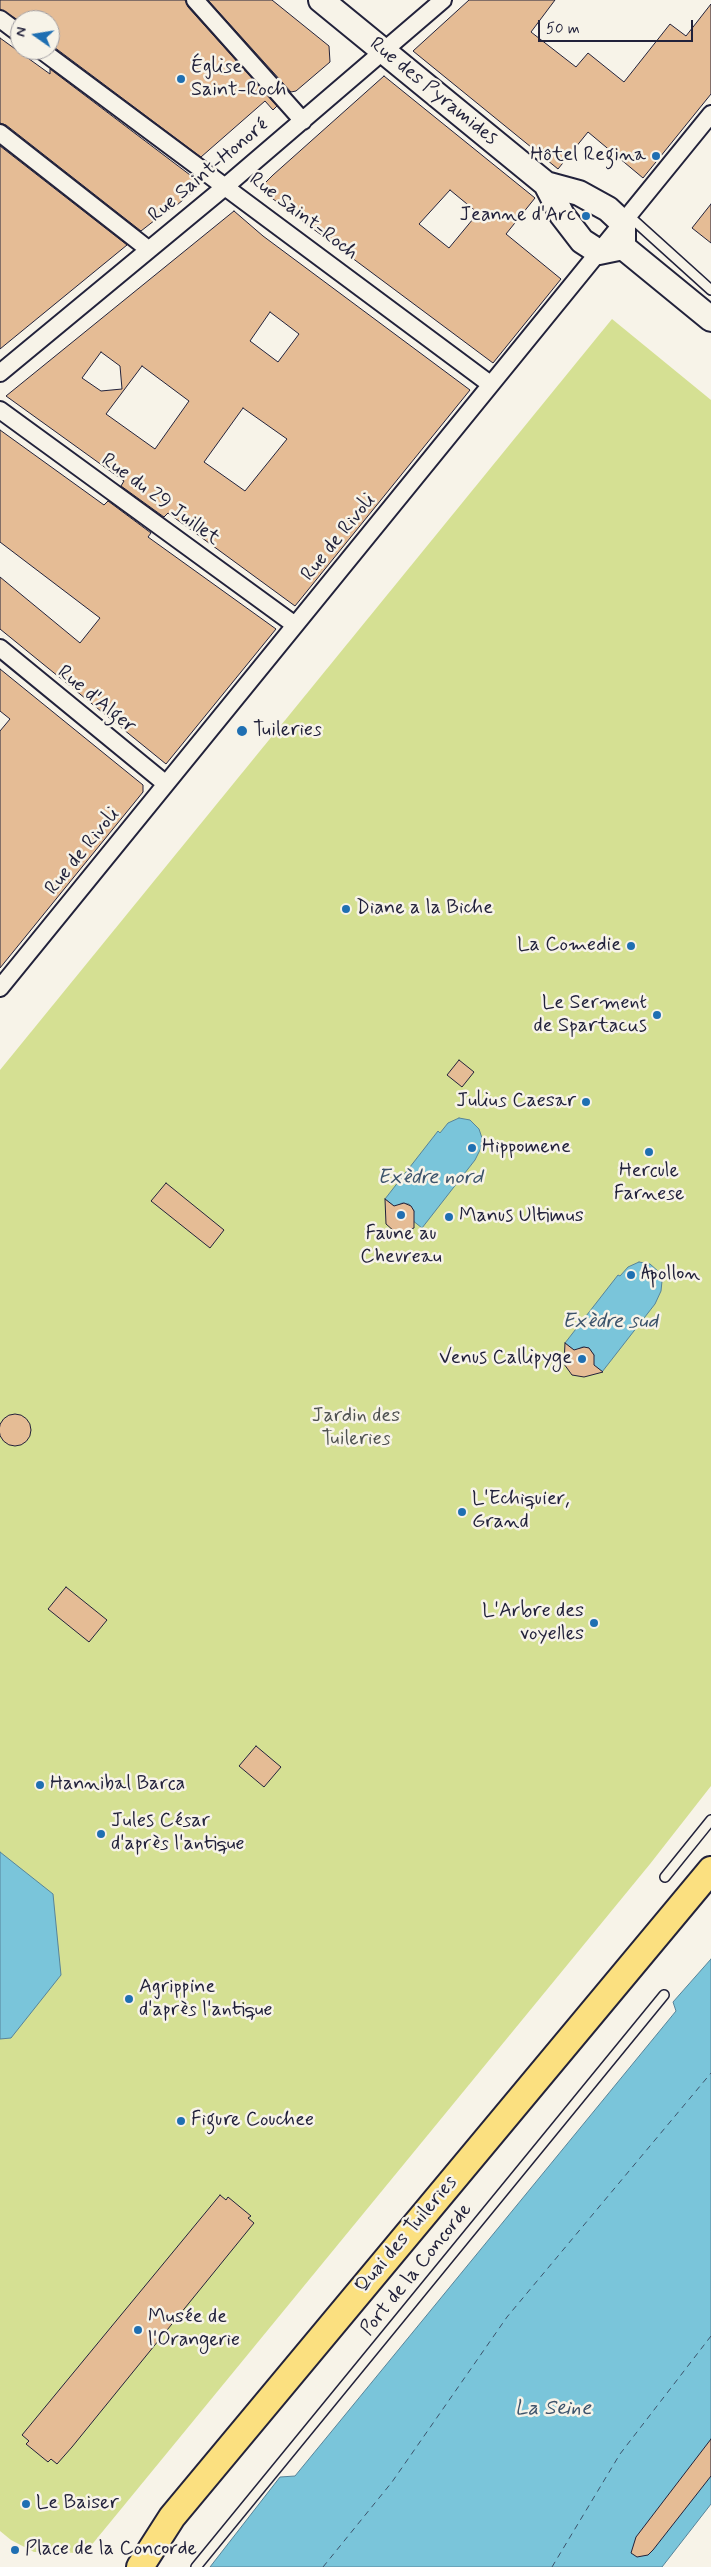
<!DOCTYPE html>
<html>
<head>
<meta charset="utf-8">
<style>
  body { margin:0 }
  #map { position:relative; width:711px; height:2567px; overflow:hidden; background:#f7f3e8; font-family:Mynerve,sans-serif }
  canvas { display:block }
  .north { position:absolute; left:10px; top:10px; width:50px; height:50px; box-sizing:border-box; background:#f7f3e8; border:1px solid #a29fa3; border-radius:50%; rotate:283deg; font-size:14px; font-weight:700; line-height:20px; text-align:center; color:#22223b }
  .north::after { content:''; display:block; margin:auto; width:18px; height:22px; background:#1f6fb2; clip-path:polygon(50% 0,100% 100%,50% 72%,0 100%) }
  .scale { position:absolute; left:538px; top:20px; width:155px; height:22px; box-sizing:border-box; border:2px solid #22223b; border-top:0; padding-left:6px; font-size:15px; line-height:18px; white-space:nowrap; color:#22223b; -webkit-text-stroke:4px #f7f3e8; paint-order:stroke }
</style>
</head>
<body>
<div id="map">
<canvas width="711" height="2567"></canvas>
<div class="north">N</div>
<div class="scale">50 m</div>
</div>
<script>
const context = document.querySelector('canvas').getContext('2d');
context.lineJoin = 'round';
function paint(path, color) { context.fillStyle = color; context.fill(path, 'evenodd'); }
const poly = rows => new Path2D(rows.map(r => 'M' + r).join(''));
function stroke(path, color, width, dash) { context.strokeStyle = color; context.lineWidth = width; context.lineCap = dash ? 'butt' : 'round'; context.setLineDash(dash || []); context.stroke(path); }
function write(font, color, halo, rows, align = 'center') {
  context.font = font + ' Mynerve,sans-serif'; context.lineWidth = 5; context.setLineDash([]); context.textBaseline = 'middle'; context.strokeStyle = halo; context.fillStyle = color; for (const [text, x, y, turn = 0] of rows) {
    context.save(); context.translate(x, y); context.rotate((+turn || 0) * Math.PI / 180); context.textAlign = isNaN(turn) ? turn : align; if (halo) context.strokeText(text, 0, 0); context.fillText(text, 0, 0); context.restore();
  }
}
paint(poly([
  [612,319,711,400,711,1786,650,1864,85,2553,34,2552,11,2540,0,2531,0,1070]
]), '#d5e093');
const water = poly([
  [459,1118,470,1120,479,1129,482,1138,481,1148,475,1160,422,1228,412,1220,414,1211,409,1204,402,1203,395,1207,385,1199,438,1131,440,1133,448,1123,459,1118],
  [639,1262,650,1264,659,1272,662,1281,661,1291,655,1304,602,1372,592,1364,594,1355,589,1348,582,1347,575,1351,565,1343,618,1275,620,1276,628,1267,639,1262],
  [0,1852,53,1894,61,1975,11,2038,0,2039,0,1852],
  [711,1959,711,2504,662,2567,210,2567,280,2477,295,2476,676,2011,673,2002,711,1959]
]);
paint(water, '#7ac5da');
stroke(water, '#57849a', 1);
stroke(poly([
  [323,2567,392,2482,507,2317,711,2073],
  [552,2567,620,2454,711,2336]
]), '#3c536b', 1, [6, 5]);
const building = poly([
  [0,0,185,0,188,7,277,106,273,110,265,101,201,157,50,44,50,20,18,20,0,9,0,0],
  [208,0,272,0,329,46,330,62,296,91,291,92,208,0],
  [469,0,555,0,531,32,576,67,588,53,624,82,670,24,686,36,711,4,711,94,643,178,588,132,558,169,413,51,469,0],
  [0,38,50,74,50,69,202,184,171,210,169,209,141,231,6,125,0,123,0,38],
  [384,76,535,198,506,234,561,279,493,363,265,193,264,184,273,175,384,76],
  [450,190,478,213,449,248,419,224,450,190],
  [0,146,127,245,0,349,0,146],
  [711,204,711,243,692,228,711,204],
  [234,211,263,236,470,390,295,606,168,513,164,517,121,486,124,481,6,396,234,211],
  [270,312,299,334,278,362,250,341,270,312],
  [101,352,120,366,122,389,101,391,82,378,101,352],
  [142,366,189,401,155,449,106,414,142,366],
  [243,408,287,439,245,491,204,462,243,408],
  [0,430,104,505,108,501,151,533,148,537,276,629,166,764,0,629,0,577,80,643,100,618,0,542,0,430],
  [0,669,143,785,143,792,0,968,0,731,10,719,0,711,0,669],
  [459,1060,474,1072,462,1087,447,1075,459,1060],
  [166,1183,224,1230,210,1248,151,1201,166,1183],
  [385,1199,394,1206,404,1203,411,1206,414,1211,414,1228,401,1232,394,1231,386,1224,385,1199],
  [565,1343,574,1350,584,1347,589,1348,594,1355,594,1365,603,1372,584,1377,572,1375,564,1364,565,1343],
  '-1 1430a16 16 0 1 1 32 0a16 16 0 1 1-32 0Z',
  [66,1587,107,1620,89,1642,48,1609,66,1587],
  [256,1746,281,1767,264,1787,239,1766,256,1746],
  [220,2195,226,2200,228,2197,251,2216,248,2218,254,2223,72,2447,57,2464,51,2459,48,2462,26,2444,29,2441,22,2435,220,2195],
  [711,2439,711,2476,653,2550,648,2555,637,2557,631,2553,636,2537,711,2439]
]);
paint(building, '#e5bc95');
stroke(building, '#22223b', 1);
const lane = poly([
  [629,216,711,290],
  [665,1877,711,1820],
  [196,2567,664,1995]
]);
const street = poly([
  [195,0,303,121],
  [0,19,20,34],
  [41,50,490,384],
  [0,133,148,249],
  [0,373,226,186,443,0],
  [0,410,295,625],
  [0,648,166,784],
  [0,988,711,114]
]);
const secondary = poly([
  [321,0,546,184,562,215,582,241,599,252,623,247],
  [546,184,579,193,608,209,623,223,623,247],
  [623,247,711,319]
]);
const primary = poly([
  [140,2567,172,2517,711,1870]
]);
stroke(lane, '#22223b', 12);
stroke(street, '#22223b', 20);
stroke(secondary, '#22223b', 28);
stroke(primary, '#22223b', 30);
stroke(lane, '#f7f3e8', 9);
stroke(street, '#f7f3e8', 16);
stroke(secondary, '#f7f3e8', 24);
stroke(primary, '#fbe080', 26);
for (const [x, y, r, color] of [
  [181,79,5,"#1f6fb2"],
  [656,156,5,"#1f6fb2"],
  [586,216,5,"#1f6fb2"],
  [242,731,6,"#1f6fb2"],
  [346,909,5,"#1f6fb2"],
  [631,946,5,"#1f6fb2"],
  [657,1015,5,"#1f6fb2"],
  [586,1102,5,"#1f6fb2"],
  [472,1148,5,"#1f6fb2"],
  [649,1152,5,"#1f6fb2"],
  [401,1215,5,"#1f6fb2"],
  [449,1217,5,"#1f6fb2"],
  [631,1275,5,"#1f6fb2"],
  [582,1359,5,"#1f6fb2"],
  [462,1512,5,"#1f6fb2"],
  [594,1623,5,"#1f6fb2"],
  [40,1785,5,"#1f6fb2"],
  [101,1834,5,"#1f6fb2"],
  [129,1999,5,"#1f6fb2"],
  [181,2121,5,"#1f6fb2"],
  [138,2330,5,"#1f6fb2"],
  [26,2504,5,"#1f6fb2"],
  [15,2550,5,"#1f6fb2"]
]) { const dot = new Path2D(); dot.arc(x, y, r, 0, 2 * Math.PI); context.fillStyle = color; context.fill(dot); stroke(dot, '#f7f3e8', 2); }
write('20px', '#22223b', '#f7f3e8', [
  ["Église",191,68],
  ["Saint-Roch",191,91],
  ["Hôtel Regina",646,156,"right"],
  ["Jeanne d'Arc",576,216,"right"],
  ["Tuileries",253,731],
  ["Diane a la Biche",356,909],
  ["La Comedie",621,946,"right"],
  ["Le Serment",647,1004,"right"],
  ["de Spartacus",647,1027,"right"],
  ["Julius Caesar",576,1102,"right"],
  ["Hippomene",482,1148],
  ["Hercule",649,1172,"center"],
  ["Farnese",649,1195,"center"],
  ["Manus Ultimus",459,1217],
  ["Faune au",401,1235,"center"],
  ["Chevreau",401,1258,"center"],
  ["Apollon",641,1275],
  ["Venus Callipyge",572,1359,"right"],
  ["L'Echiquier,",472,1500],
  ["Grand",472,1523],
  ["L'Arbre des",584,1612,"right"],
  ["voyelles",584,1635,"right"],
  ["Hannibal Barca",50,1785],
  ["Jules César",111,1822],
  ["d'après l'antique",111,1845],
  ["Agrippine",139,1988],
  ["d'après l'antique",139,2011],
  ["Figure Couchee",191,2121],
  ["Musée de",148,2318],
  ["l'Orangerie",148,2341],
  ["Le Baiser",36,2504],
  ["Place de la Concorde",25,2550]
], 'left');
write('20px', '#22223b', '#f7f3e8', [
  ["Rue des Pyramides",433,92,39],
  ["Rue Saint-Honoré",209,171,-40],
  ["Rue Saint-Roch",303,217,37],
  ["Rue du 29 Juillet",160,500,36],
  ["Rue de Rivoli",339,538,-51],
  ["Rue d'Alger",96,700,39],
  ["Rue de Rivoli",83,852,-51],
  ["Quai des Tuileries",407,2235,-50],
  ["Port de la Concorde",417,2270,-51]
]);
write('20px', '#4f5251', '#f7f3e8', [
  ["Jardin des",356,1417],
  ["Tuileries",356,1440]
]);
write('italic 21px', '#3c536b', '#f7f3e8', [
  ["Exèdre nord",430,1179],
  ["Exèdre sud",610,1323],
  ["La Seine",553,2410]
]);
</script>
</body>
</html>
